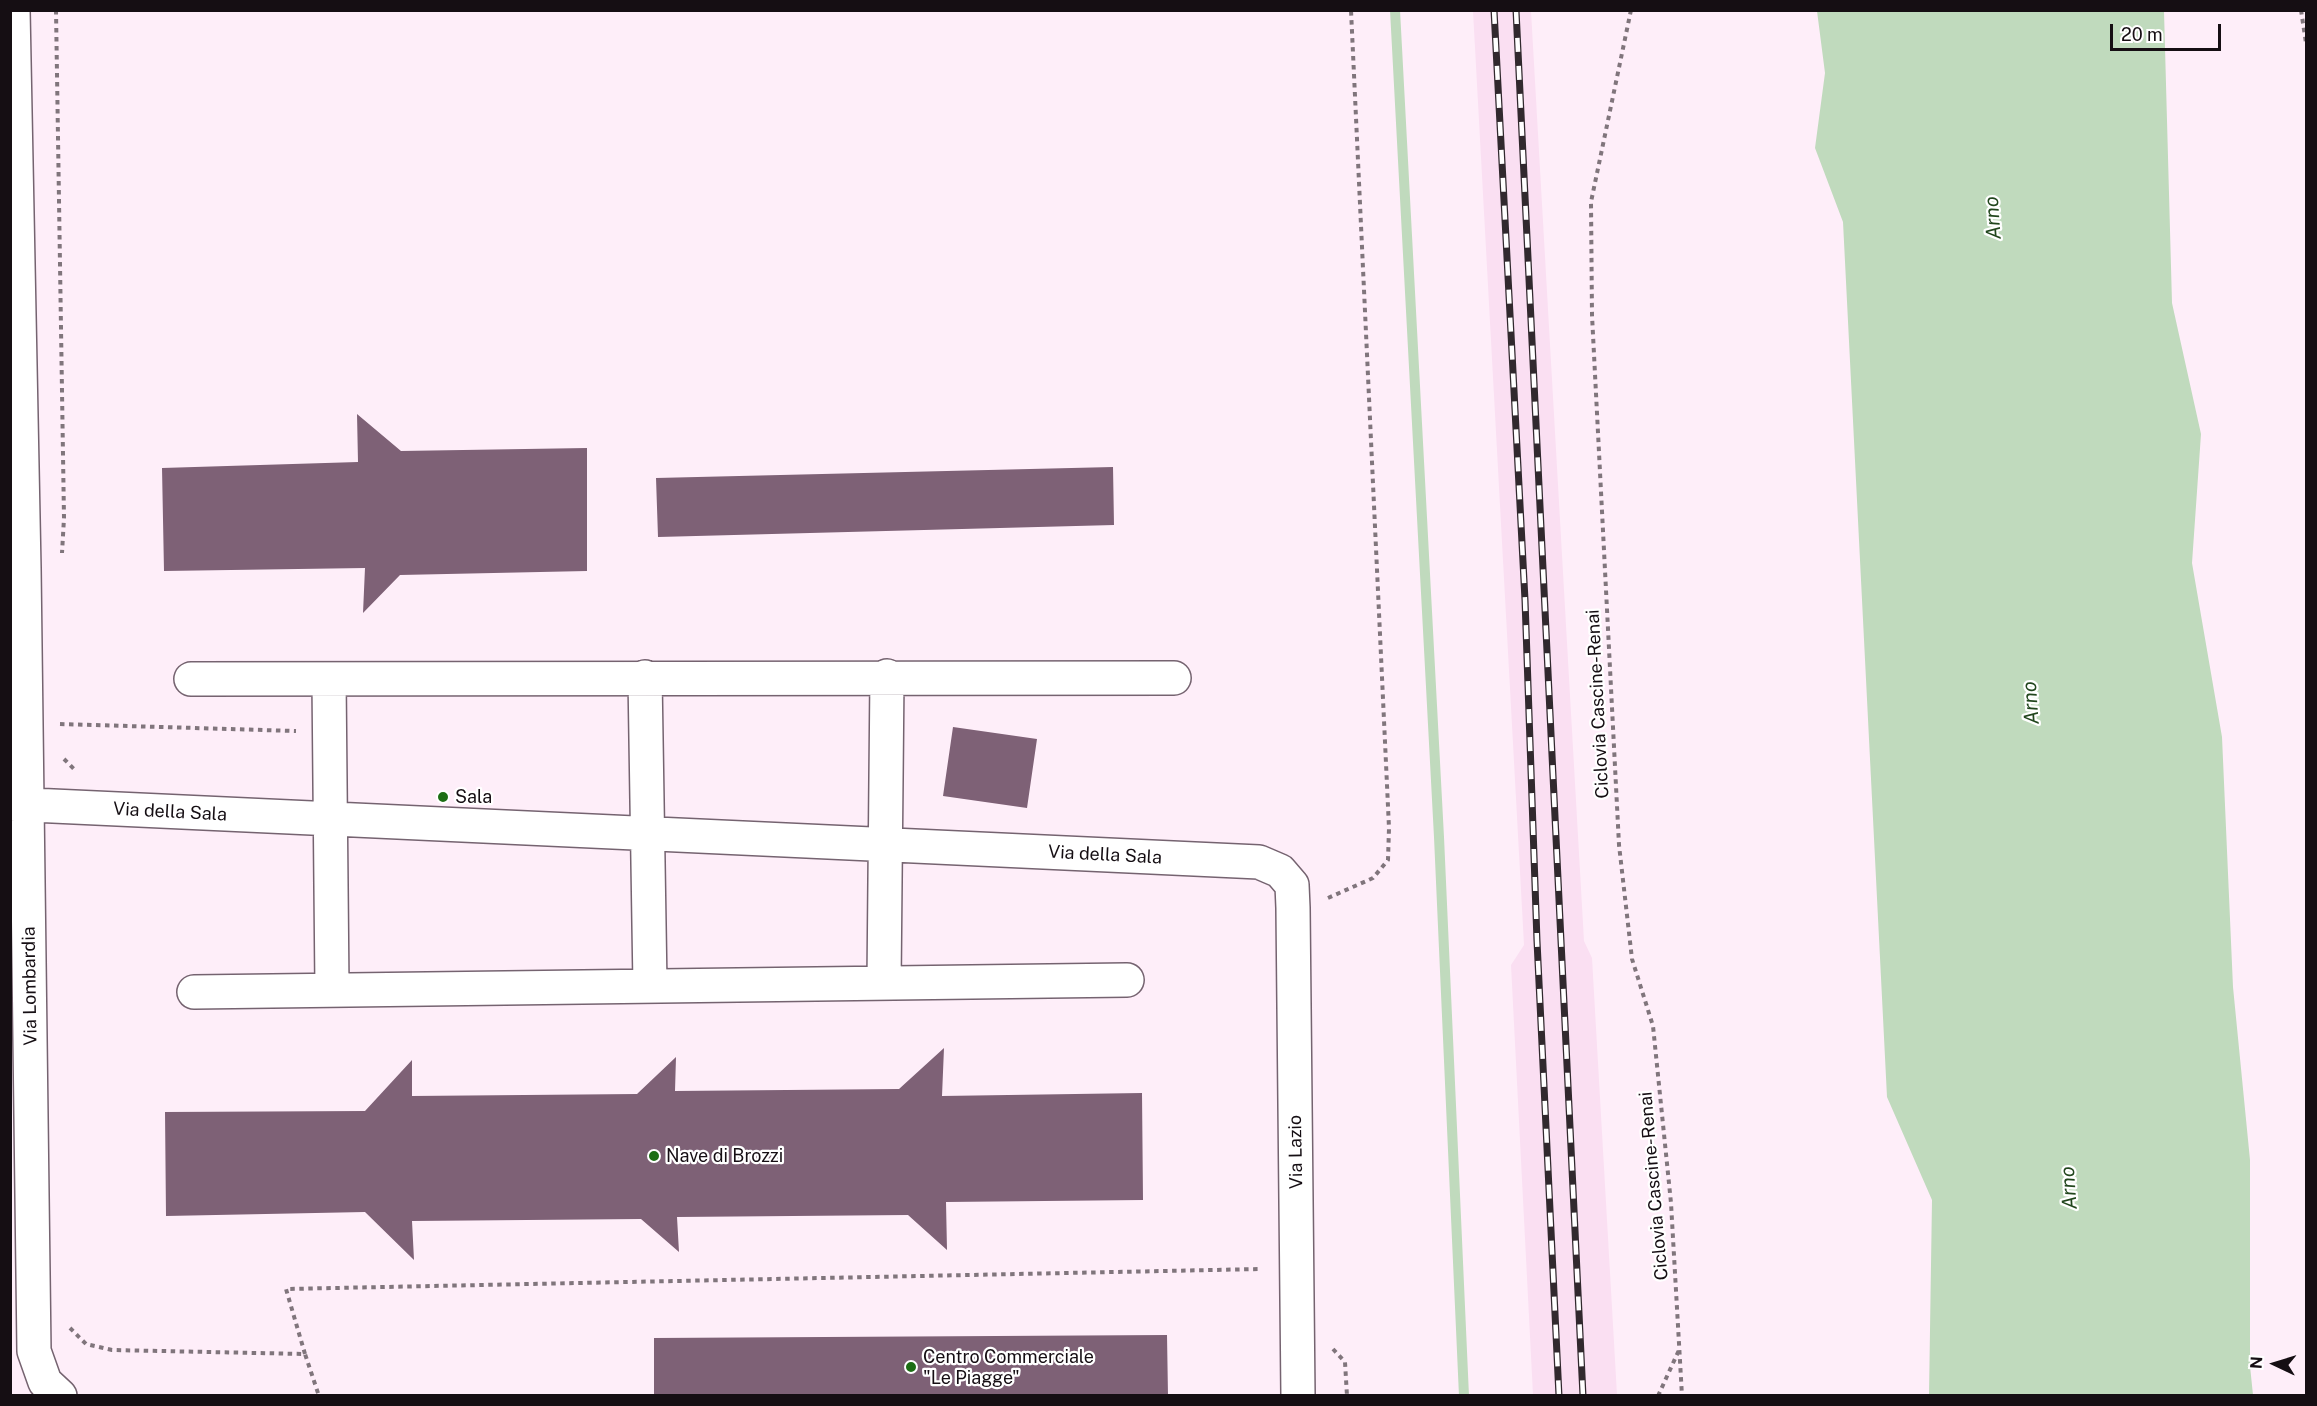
<!DOCTYPE html>
<html>
<head>
<meta charset="utf-8">
<style>
  body { margin:0 }
  #map { position:relative; width:2317px; height:1406px; overflow:hidden; background:#feeef9; font-family:"Public Sans",sans-serif }
  canvas { display:block }
  .frame { position:absolute; inset:0; border:12px solid #150e13; pointer-events:none }
  .north { position:absolute; left:2245px; top:1334px; width:60px; height:60px; -webkit-text-stroke:4px #fff; paint-order:stroke; rotate:274deg; font-size:16px; font-weight:700; line-height:24px; text-align:center; color:#150e13 }
  .north::after { content:''; display:block; margin:auto; width:21px; height:27px; background:#150e13; clip-path:polygon(50% 0,100% 100%,50% 72%,0 100%) }
  .scale { position:absolute; left:2110px; top:24px; width:111px; height:27px; box-sizing:border-box; border:3px solid #150e13; border-top:0; padding-left:8px; font-size:18px; line-height:21px; white-space:nowrap; color:#150e13; -webkit-text-stroke:4px #fff; paint-order:stroke }
</style>
</head>
<body>
<div id="map">
<canvas width="2317" height="1406"></canvas>
<div class="frame"></div>
<div class="north">N</div>
<div class="scale">20 m</div>
</div>
<script>
const context = document.querySelector('canvas').getContext('2d');
context.lineJoin = 'round';
function paint(path, color) { context.fillStyle = color; context.fill(path, 'evenodd'); }
const poly = rows => new Path2D(rows.map(r => 'M' + r).join(''));
function stroke(path, color, width, dash) { context.strokeStyle = color; context.lineWidth = width; context.lineCap = dash ? 'butt' : 'round'; context.setLineDash(dash || []); context.stroke(path); }
function write(font, color, halo, rows, align = 'center') {
  context.font = font + ' "Public Sans",sans-serif'; context.lineWidth = 4.5; context.setLineDash([]); context.textBaseline = 'middle'; context.strokeStyle = halo; context.fillStyle = color; for (const [text, x, y, turn = 0] of rows) {
    context.save(); context.translate(x, y); context.rotate((+turn || 0) * Math.PI / 180); context.textAlign = isNaN(turn) ? turn : align; if (halo) context.strokeText(text, 0, 0); context.fillText(text, 0, 0); context.restore();
  }
}
paint(poly([
  [1473,11,1531,11,1584,941,1592,958,1617,1395,1533,1395,1511,965,1524,945]
]), '#fadff2');
paint(poly([
  [1817,11,2164,11,2172,303,2201,434,2192,563,2222,737,2233,987,2250,1160,2250,1366,2253,1395,1929,1395,1932,1200,1887,1097,1843,222,1815,148,1825,73]
]), '#c0dabd');
stroke(poly([
  [1395,10,1439,837,1464,1396]
]), '#c0dabd', 10);
paint(poly([
  [357,414,401,451,587,448,587,571,400,575,363,613,365,568,164,571,162,468,358,462],
  [1113,467,1114,525,658,537,656,478],
  [953,727,1037,739,1027,808,943,796],
  [944,1048,942,1096,1142,1093,1143,1200,946,1202,947,1250,908,1215,677,1217,679,1252,641,1219,412,1221,414,1260,365,1212,166,1216,165,1112,365,1111,412,1060,412,1096,637,1094,676,1057,675,1091,899,1089],
  [1167,1335,1168,1396,654,1396,654,1338]
]), '#7e6176');
const street = poly([
  [13,10,24,568,34,1351,45,1382,60,1396],
  [645,677,650,986],
  [191,679,1174,678],
  [329,679,332,989],
  [10,804,1259,862,1280,871,1292,885,1293,908,1298,1396],
  [884,983,887,676],
  [194,992,1127,980]
]);
stroke(street, '#756370', 36);
stroke(poly([
  [56,10,64,518,62,553],
  [1631,10,1591,202,1592,315,1619,845,1632,959,1653,1026,1671,1203,1682,1396],
  [2301,10,2306,43],
  [60,724,296,731],
  [64,759,75,770],
  [1328,898,1373,878,1388,860,1389,828,1351,10],
  [70,1328,86,1344,112,1350,305,1354,319,1396],
  [1333,1349,1345,1362,1347,1396],
  [305,1354,286,1289,1261,1269],
  [1658,1396,1679,1350]
]), '#80757c', 4, [4.5, 4.5]);
stroke(street, '#fff', 33);
const rail = poly([
  [1494,10,1525,600,1537,941,1559,1396],
  [1516,10,1583,1396]
]);
stroke(rail, '#31292e', 7);
stroke(rail, '#fff', 4.5, [14]);
for (const [x, y, r, color] of [
  [443,797,6,"#1c6e14"],
  [654,1156,6,"#1c6e14"],
  [911,1367,6,"#1c6e14"]
]) { const dot = new Path2D(); dot.arc(x, y, r, 0, 2 * Math.PI); context.fillStyle = color; context.fill(dot); stroke(dot, '#fff', 2); }
write('18px', '#150e13', '#fff', [
  ["Ciclovia Cascine-Renai",1598,704,-93],
  ["Via della Sala",170,812,3],
  ["Via della Sala",1105,855,3],
  ["Via Lombardia",30,986,-91],
  ["Via Lazio",1296,1152,-91],
  ["Ciclovia Cascine-Renai",1654,1186,-95]
]);
write('18px', '#150e13', '#fff', [
  ["Sala",455,797],
  ["Nave di Brozzi",666,1156],
  ["Centro Commerciale",923,1357],
  ["\"Le Piagge\"",923,1378]
], 'left');
write('italic 20px', '#21461d', '#fff', [
  ["Arno",1993,218,-94],
  ["Arno",2031,703,-94],
  ["Arno",2069,1188,-94]
]);
</script>
</body>
</html>
